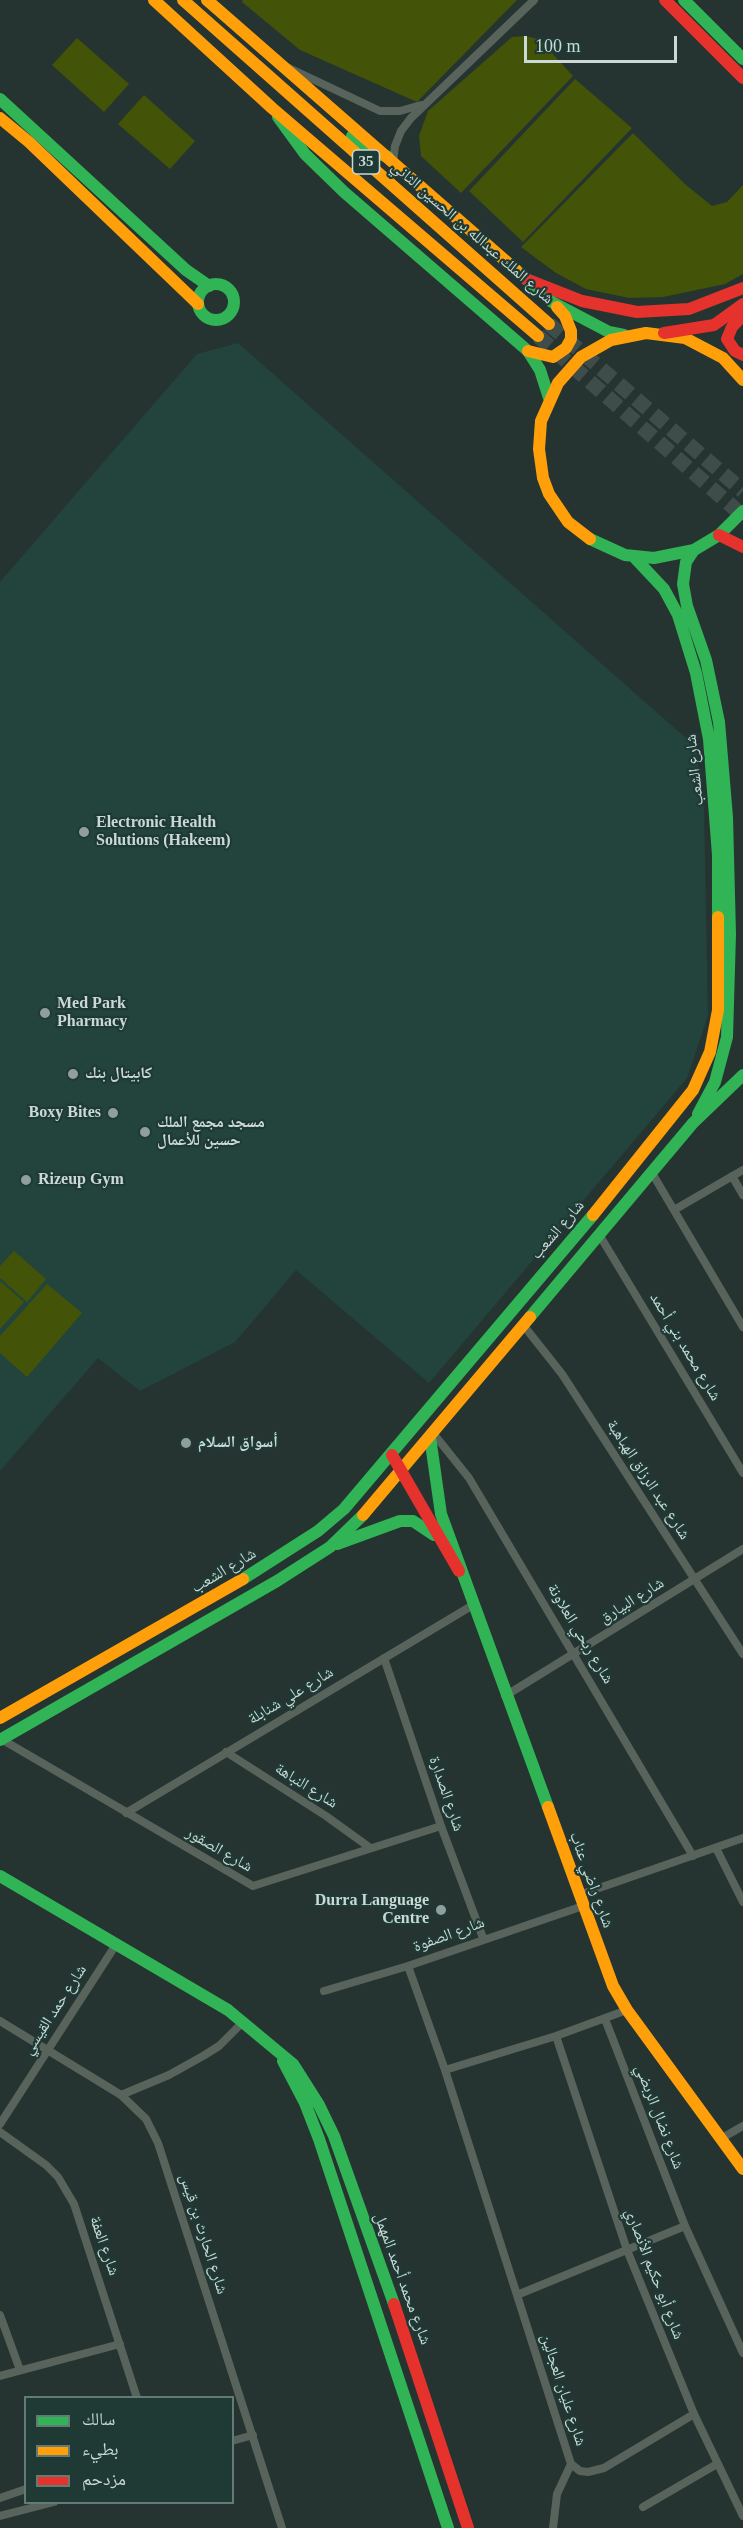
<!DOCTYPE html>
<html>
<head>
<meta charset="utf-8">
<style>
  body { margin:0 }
  #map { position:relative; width:743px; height:2528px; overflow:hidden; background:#253431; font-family:"Times New Roman","Noto Naskh Arabic",serif }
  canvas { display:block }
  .legend { position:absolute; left:24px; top:2396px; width:210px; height:108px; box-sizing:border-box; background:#1f3a35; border:2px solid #637a75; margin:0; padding:8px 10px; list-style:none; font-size:18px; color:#cad9d5 }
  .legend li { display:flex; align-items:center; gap:12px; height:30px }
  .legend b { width:30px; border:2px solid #637a75 }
  .scale { position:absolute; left:524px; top:36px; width:153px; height:27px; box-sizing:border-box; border:3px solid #cad9d5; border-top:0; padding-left:8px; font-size:18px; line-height:21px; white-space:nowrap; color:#cad9d5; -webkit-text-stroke:4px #1f3a35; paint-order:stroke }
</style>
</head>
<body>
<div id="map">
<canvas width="743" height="2528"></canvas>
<ul class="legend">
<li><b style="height:8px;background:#30b455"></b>سالك</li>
<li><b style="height:8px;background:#ff9f0a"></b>بطيء</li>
<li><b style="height:8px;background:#e5322d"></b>مزدحم</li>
</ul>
<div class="scale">100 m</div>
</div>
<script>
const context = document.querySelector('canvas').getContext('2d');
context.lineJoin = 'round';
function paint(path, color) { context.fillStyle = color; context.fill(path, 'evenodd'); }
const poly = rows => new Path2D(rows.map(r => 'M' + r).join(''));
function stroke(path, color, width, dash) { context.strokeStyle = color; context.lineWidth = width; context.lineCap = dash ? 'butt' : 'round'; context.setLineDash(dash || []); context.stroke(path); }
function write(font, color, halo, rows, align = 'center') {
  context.font = font + ' "Times New Roman","Noto Naskh Arabic",serif'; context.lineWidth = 4.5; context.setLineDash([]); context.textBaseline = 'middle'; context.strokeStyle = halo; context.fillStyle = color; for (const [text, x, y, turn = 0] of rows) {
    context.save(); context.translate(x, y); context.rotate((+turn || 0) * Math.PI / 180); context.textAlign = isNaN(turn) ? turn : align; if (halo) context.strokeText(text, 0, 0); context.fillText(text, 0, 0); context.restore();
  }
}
paint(poly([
  [238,343,696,747,704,809,708,1015,687,1078,429,1383,296,1270,235,1342,140,1391,98,1358,0,1471,0,582,197,354]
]), '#22443d');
paint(poly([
  [243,0,517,0,417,102,300,50,242,2],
  [525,36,539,39,573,76,461,193,421,156,419,136,428,111,512,37],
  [77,38,129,84,104,112,52,65],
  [575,79,632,128,523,242,469,191],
  [144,95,195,141,170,169,118,124],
  [633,133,686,185,712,206,727,202,743,185,743,274,725,284,663,297,629,298,586,289,556,273,521,247],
  [14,1251,46,1279,27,1302,0,1278,0,1266],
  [0,1281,24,1302,0,1329],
  [47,1284,82,1313,27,1377,0,1353,0,1336]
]), '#435307');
stroke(poly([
  [549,324,743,491],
  [538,336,743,516]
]), '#3e4d4a', 15, [15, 8]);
stroke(poly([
  [289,68,380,111,400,111,421,105],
  [393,162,395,146,401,131,411,118,534,0],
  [652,1173,743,1327],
  [732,1176,743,1195],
  [674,1210,743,1170],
  [600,1236,743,1473],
  [524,1326,562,1374,743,1654],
  [433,1433,469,1478,693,1856],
  [384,1658,441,1826,483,1938],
  [505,1696,743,1549],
  [1,1739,253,1886,441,1826],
  [226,1752,326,1816,369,1847],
  [126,1813,473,1605],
  [716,1848,743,1902],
  [579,1895,743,1838],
  [408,1966,445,2070,571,2464,580,2471,588,2472,604,2468,694,2414],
  [324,1991,408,1966,583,1906],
  [605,2019,685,2226,743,2353],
  [0,2021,121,2095,146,2119,158,2143,282,2528],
  [556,2036,627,2250,694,2414,743,2516],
  [445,2070,556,2036,627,2010],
  [121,2095,169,2075,203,2056,219,2046,244,2021],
  [0,2124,117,1943],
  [0,2132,46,2165,58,2177,74,2204,137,2398],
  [722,2138,743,2126],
  [517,2295,685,2226],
  [0,2315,20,2370],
  [0,2376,120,2344],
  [232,2441,253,2435],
  [0,2498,26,2489],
  [643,2507,717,2464],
  [0,2516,54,2502],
  [553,2528,557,2494,571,2464]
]), '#58635c', 8);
stroke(poly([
  [684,0,743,59],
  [0,99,186,270,209,286],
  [278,117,305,154,344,192,528,351,540,370,549,398],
  [352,136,369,150,388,157],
  [516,270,552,302,609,332,624,335],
  '198 302a18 18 0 1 1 36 0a18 18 0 1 1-36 0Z',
  [590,539,625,555,654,558,694,550,719,535,743,511],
  [694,550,686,562,683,584,687,606,706,660,719,722,727,817,730,934,727,1037,715,1082,698,1114],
  [633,556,664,589,678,615,696,673,709,739,718,855,718,917],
  [530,1317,693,1123,743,1075],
  [430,1437,441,1514,548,1807],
  [337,1544,400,1521,413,1521,434,1535],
  [243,1579,318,1531,344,1509,593,1215],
  [0,1740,277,1581,330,1547,363,1515],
  [0,1876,228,2010,293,2064,319,2105,334,2136,394,2304],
  [283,2061,305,2103,319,2139,448,2528]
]), '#30b455', 12);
stroke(poly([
  [154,0,272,108,538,336],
  [183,0,549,324],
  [207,0,516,270],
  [0,118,29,142,198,304],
  [528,351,553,357,566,348,571,339,571,331,565,316,557,307],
  [590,539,568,522,549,494,543,478,539,449,541,421,558,383,581,357,611,340,646,333,685,338,723,358,743,380],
  [593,1215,693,1090,710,1052,718,1010,718,917],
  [363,1515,530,1317],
  [0,1718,243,1579],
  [548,1807,613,1986,627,2010,743,2169]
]), '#ff9f0a', 12);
stroke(poly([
  [665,0,743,78],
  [526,279,582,301,637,312,689,309,743,288],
  [743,315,732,327,727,339,735,351,743,355],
  [664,333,714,325,743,304],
  [719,535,743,547],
  [392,1455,459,1571],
  [394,2304,468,2528]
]), '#e5322d', 12);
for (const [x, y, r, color] of [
  [84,832,6,"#909f9c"],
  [45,1013,6,"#909f9c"],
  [73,1074,6,"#909f9c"],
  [113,1113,6,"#909f9c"],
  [145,1132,6,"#909f9c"],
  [26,1180,6,"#909f9c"],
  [186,1443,6,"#909f9c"],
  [441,1910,6,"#909f9c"]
]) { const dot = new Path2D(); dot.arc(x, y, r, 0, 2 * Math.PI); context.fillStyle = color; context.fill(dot); stroke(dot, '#1f3a35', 2); }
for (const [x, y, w] of [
  [366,162,27]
]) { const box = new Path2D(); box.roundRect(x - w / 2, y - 12, w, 24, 4.5); context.fillStyle = '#1f3a35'; context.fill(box); stroke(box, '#cad9d5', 1.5); }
write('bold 15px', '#cad9d5', null, [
  ["35",366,162]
]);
write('16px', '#cad9d5', '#1f3a35', [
  ["شارع الملك عبدالله بن الحسين الثاني",472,233,41],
  ["شارع الشعب",695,770,-96],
  ["شارع الشعب",558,1230,-49],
  ["شارع محمد بني أحمد",685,1347,59],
  ["شارع عبد الرزاق الهباهبة",648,1480,57],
  ["شارع الشعب",224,1571,-31],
  ["شارع البيارق",632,1601,-32],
  ["شارع ربحي العلاونة",580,1634,59],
  ["شارع علي شنابلة",291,1696,-31],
  ["شارع النباهة",306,1786,32],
  ["شارع الصدارة",446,1794,71],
  ["شارع الصقور",219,1850,30],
  ["شارع راضي عناب",591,1880,70],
  ["شارع الصفوة",449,1935,-20],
  ["شارع حمد القيسي",55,2010,-57],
  ["شارع نضال الربضي",659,2117,69],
  ["شارع الحارث بن قيس",203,2234,72],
  ["شارع العفة",104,2246,71],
  ["شارع أبو حكيم الأنصاري",654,2274,69],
  ["شارع محمد أحمد المهمل",402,2279,70],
  ["شارع عليان العجالين",563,2390,72]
]);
write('bold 16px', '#cad9d5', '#1f3a35', [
  ["Electronic Health",96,823],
  ["Solutions (Hakeem)",96,841],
  ["Med Park",57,1004],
  ["Pharmacy",57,1022],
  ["كابيتال بنك",85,1074],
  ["Boxy Bites",101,1113,"right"],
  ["مسجد مجمع الملك",157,1123],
  ["حسين للأعمال",157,1141],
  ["Rizeup Gym",38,1180],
  ["أسواق السلام",198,1443],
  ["Durra Language",429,1901,"right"],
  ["Centre",429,1919,"right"]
], 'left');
</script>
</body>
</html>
